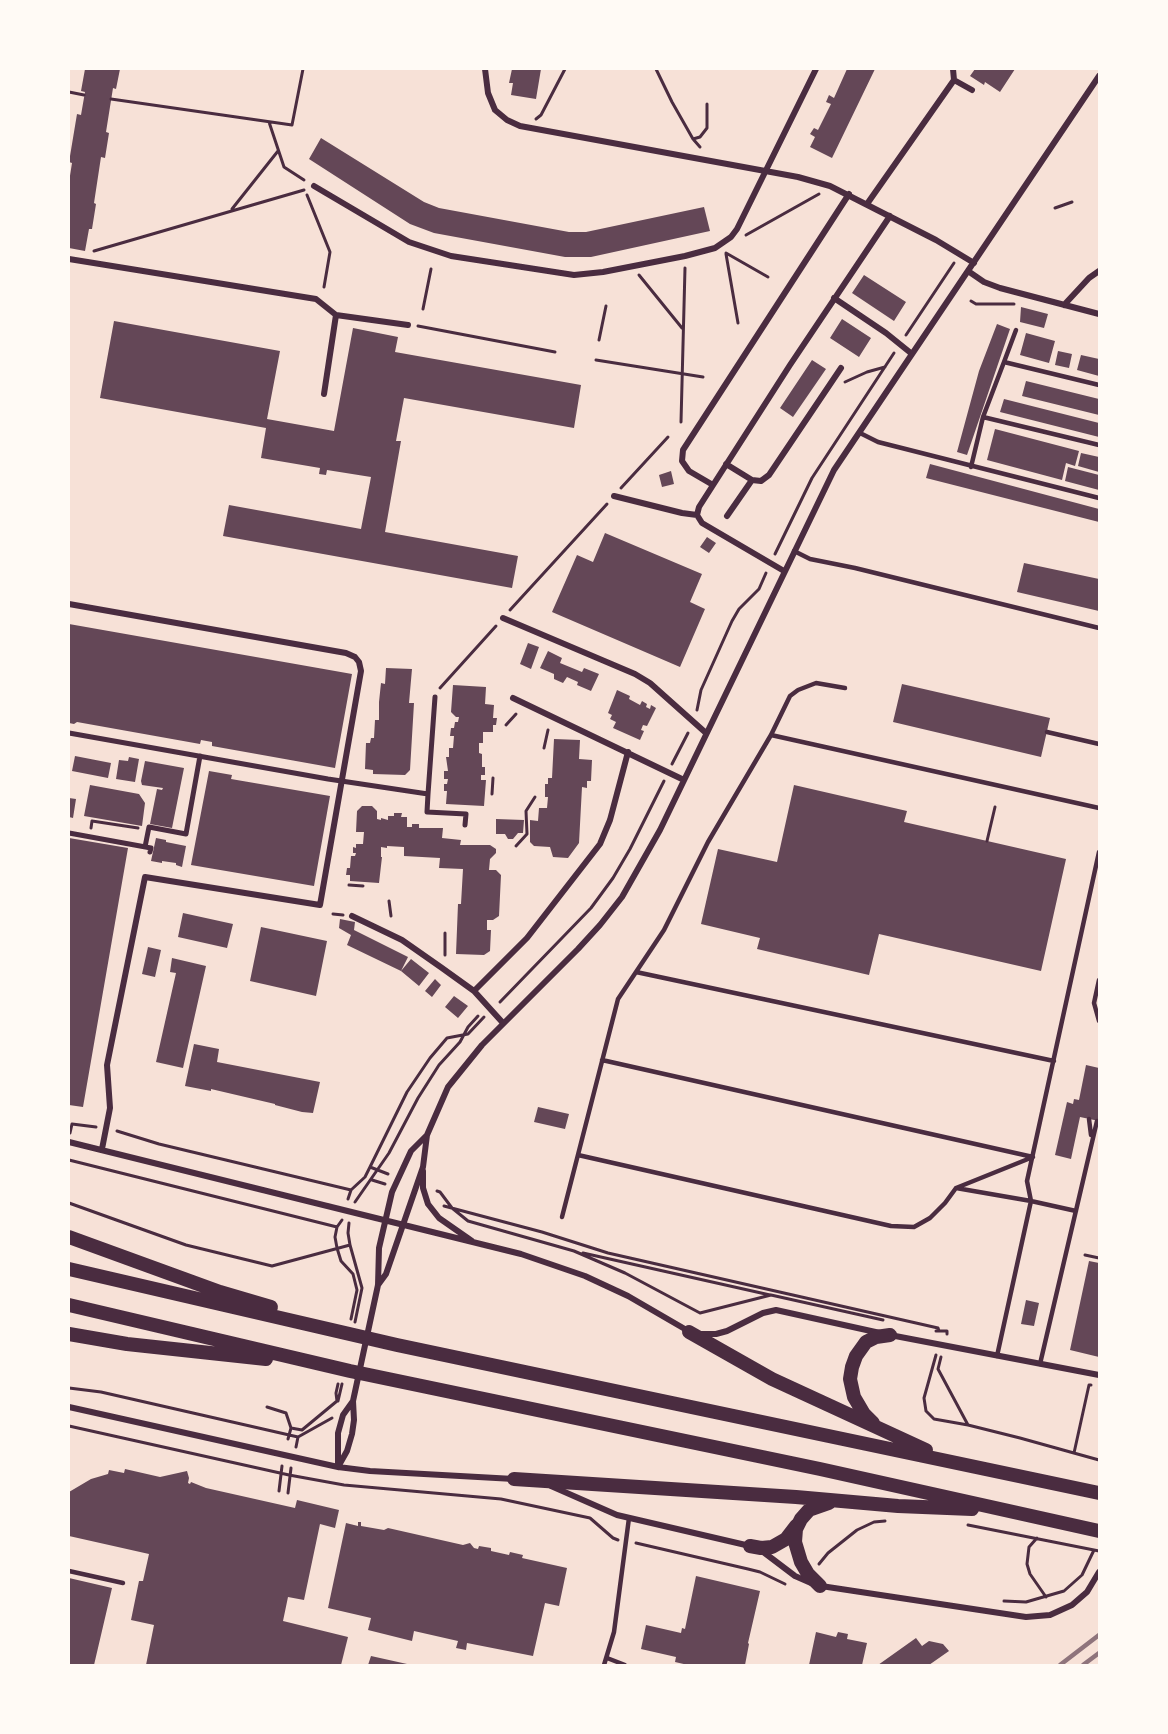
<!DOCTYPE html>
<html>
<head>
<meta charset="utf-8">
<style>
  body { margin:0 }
  #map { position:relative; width:1168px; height:1734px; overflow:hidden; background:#f7e1d7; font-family:Poppins,sans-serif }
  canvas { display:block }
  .frame { position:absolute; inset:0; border:70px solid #fffaf5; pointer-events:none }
</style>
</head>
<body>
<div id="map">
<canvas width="1168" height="1734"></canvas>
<div class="frame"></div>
</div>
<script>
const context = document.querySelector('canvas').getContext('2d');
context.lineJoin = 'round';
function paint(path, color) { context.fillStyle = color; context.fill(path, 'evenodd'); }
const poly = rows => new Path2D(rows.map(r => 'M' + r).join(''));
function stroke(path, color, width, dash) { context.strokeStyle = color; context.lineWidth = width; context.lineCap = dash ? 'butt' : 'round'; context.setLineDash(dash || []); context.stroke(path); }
paint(poly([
  [85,69,120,69,116,89,113,88,106,132,109,133,105,158,101,157,94,203,96,204,92,229,89,229,85,251,69,248,69,182,72,163,69,162,77,114,81,115,85,92,81,91],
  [512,69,541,69,536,99,511,95,513,83,509,83],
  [847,69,875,69,832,158,810,147,815,137,810,134,814,128,818,130,831,104,826,102,829,95,834,98],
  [975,69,1015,69,1000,92,985,82,984,85,970,76],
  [321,138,424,202,439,208,569,232,586,232,704,207,710,231,591,257,565,257,434,233,410,224,309,159],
  [864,275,906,302,894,321,852,293],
  [1021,307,1048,314,1044,328,1020,322],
  [842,319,871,338,859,357,830,338],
  [114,321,280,351,267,419,334,431,353,328,398,337,395,352,581,385,574,428,404,398,396,441,401,441,385,532,518,556,512,588,223,536,229,505,361,529,371,477,327,470,326,475,319,474,320,468,261,458,266,428,100,398],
  [997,324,1010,329,967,455,957,452,979,371],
  [1026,333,1055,341,1049,363,1020,355],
  [1058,351,1072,354,1069,368,1055,365],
  [1081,355,1099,359,1099,376,1077,370],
  [812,360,826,369,793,417,780,408],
  [1026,381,1099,399,1099,415,1022,396],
  [1004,399,1099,423,1099,437,1000,412],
  [995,429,1079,451,1075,466,1066,463,1062,480,987,460],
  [1081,453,1099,457,1099,472,1078,466],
  [930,464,1099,509,1099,522,926,478],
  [1068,467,1099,475,1099,490,1065,481],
  [671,471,674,484,662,487,659,475],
  [605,533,702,574,690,602,705,609,680,667,552,612,577,555,593,562],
  [707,537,716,543,709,553,700,547],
  [1024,563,1099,579,1099,611,1017,592],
  [69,624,352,674,335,768,212,746,212,742,201,740,200,744,77,722,74,724,69,723],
  [528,643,539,647,531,669,520,664],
  [548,651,562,658,560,663,582,672,584,668,599,674,591,691,577,685,578,682,567,677,563,683,554,679,554,674,540,668],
  [386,668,412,669,409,703,414,703,410,770,405,775,373,774,373,770,365,769,366,743,370,743,371,738,374,738,375,720,379,720,379,702,381,683,385,684],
  [902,684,1050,718,1041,757,893,722],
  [453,685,486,687,485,704,494,705,493,718,497,718,496,725,493,725,493,732,483,732,483,743,479,743,479,753,482,754,482,767,485,767,485,775,481,775,481,780,486,780,484,806,446,804,447,791,444,791,444,784,447,784,448,779,444,779,444,771,448,771,446,757,449,757,449,748,453,748,454,736,450,736,451,728,454,728,455,722,458,722,459,717,456,717,451,712],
  [617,690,630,696,629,699,640,705,642,701,647,704,646,707,650,709,651,705,656,708,647,726,643,725,641,730,644,731,640,740,613,728,616,722,610,719,612,715,608,713],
  [554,739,580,740,579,759,592,760,591,781,587,781,587,788,582,787,579,843,568,858,553,857,550,847,534,846,530,842,530,820,538,821,539,808,547,808,548,797,545,797,545,784,548,784,548,778,552,778],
  [75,756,111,763,108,778,72,771],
  [129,757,139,759,135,782,116,779,119,760,128,761],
  [145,761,184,768,172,828,150,824,157,789,162,790,163,788,142,785,141,781],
  [209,771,232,775,231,779,330,796,314,886,191,865],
  [90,785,139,794,145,803,142,826,84,816],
  [794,785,907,811,904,822,1066,859,1041,971,879,934,869,975,757,949,760,938,701,924,718,849,777,862],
  [69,798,76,799,73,818,69,817],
  [362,806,372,806,377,811,377,819,381,820,381,818,388,820,388,816,394,816,394,813,402,813,401,817,407,817,407,827,412,827,412,824,419,824,419,828,443,828,442,838,461,840,460,845,490,845,496,849,496,853,490,859,489,870,496,870,501,875,499,916,493,920,487,920,487,930,491,930,490,951,484,955,456,954,458,904,461,904,463,869,439,868,440,858,404,856,404,847,387,846,387,848,381,847,381,857,382,857,379,883,350,881,350,875,346,875,347,868,350,868,351,856,355,856,356,853,353,853,353,847,356,848,356,844,363,844,364,832,356,832,357,811],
  [496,819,524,820,523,833,518,833,513,839,508,839,505,834,496,834],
  [69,838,128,848,83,1107,69,1105],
  [156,838,166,840,166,842,186,846,182,867,176,865,176,863,162,861,162,863,151,861],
  [183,913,233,924,227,948,178,937],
  [340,919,355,922,354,930,408,957,401,971,411,959,429,973,419,986,401,971,347,945,351,935,339,928],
  [261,927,327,941,316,996,250,981],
  [148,947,161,950,155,977,142,974],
  [172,958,206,966,183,1068,156,1062,176,973,170,972],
  [435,979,441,985,432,997,425,991],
  [454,996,468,1006,458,1018,445,1007],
  [194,1044,219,1049,217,1062,320,1082,313,1113,302,1112,275,1105,275,1104,211,1089,211,1091,185,1086],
  [1086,1065,1099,1068,1099,1121,1080,1117,1071,1159,1055,1155,1067,1102,1073,1104,1074,1099,1079,1100],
  [538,1107,569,1114,565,1129,534,1122],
  [1089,1261,1099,1263,1099,1357,1070,1350],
  [1026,1300,1039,1303,1034,1326,1021,1324],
  [125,1469,160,1477,187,1471,189,1478,188,1483,190,1484,191,1482,206,1488,295,1508,297,1500,339,1510,335,1528,320,1524,304,1600,288,1597,283,1621,348,1637,341,1665,146,1665,154,1625,131,1620,139,1581,143,1581,149,1554,69,1536,69,1492,91,1479,108,1474,109,1470,124,1473],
  [358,1522,361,1522,361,1526,384,1530,388,1528,463,1545,470,1543,474,1548,478,1549,479,1546,491,1548,491,1551,509,1555,510,1552,523,1555,522,1558,567,1568,559,1606,545,1603,533,1656,467,1643,466,1650,456,1648,458,1641,414,1631,412,1641,368,1630,371,1618,328,1608,346,1523,358,1526],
  [696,1576,760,1591,748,1643,749,1644,745,1665,688,1665,675,1662,676,1657,641,1649,646,1625,681,1633,682,1628,685,1629],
  [69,1578,112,1588,94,1665,69,1665],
  [816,1632,836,1637,838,1632,848,1634,847,1639,867,1643,862,1665,809,1665],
  [916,1638,922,1646,929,1641,943,1644,949,1651,929,1665,878,1665],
  [371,1656,407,1664,407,1665,368,1665]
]), '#644757');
stroke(poly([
  [656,69,672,102,693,139,700,147],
  [69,92,84,95],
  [111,99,292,125,303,69],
  [536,119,541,115,565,69],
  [269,122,284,167,304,180],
  [693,139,700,137,707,128,707,104],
  [307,195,330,252,324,287],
  [1055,208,1072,202],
  [232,209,278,151],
  [746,235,819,194],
  [94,251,304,190],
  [726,253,768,277],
  [726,254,738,323],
  [639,275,682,328],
  [971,301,976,304,1014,304],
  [423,309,431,269],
  [418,326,555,352],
  [906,335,954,263],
  [599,340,606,306],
  [596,360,703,377],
  [845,382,867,372,885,367],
  [681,422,685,268],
  [621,488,668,437],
  [775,554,812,478,894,353],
  [510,610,607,504],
  [440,688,496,626],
  [697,710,701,690,732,621,739,609,759,589,766,573],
  [506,725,516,714],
  [544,748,548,730],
  [672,764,688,733],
  [492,794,493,778],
  [91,828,92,821,138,828],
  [987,841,995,807],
  [516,846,527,834,526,811,535,797],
  [349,885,363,886],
  [389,901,391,916],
  [333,914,343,915],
  [445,955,445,933],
  [500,1002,591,908,613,878,630,849,664,781],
  [117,1131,159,1144,351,1190],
  [70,1133,72,1124,96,1127],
  [69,1160,337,1227],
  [370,1167,407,1092,430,1058,447,1038,468,1034,484,1017],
  [372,1180,385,1184],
  [437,1191,440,1192,452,1208,468,1221,574,1251,625,1273,700,1313,771,1295,883,1320],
  [348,1199,351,1190,365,1177,370,1167,388,1174],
  [355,1202,389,1153,418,1098,439,1065,460,1042,468,1027,478,1016],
  [69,1203,186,1245,272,1266,350,1245,348,1233,349,1223],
  [444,1206,542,1232,608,1253,938,1328,939,1331],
  [342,1220,337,1227,335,1237,337,1248,341,1261,353,1274,357,1290,351,1319],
  [350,1245,362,1288,355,1322],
  [583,1253,770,1295],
  [1085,1255,1099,1258],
  [936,1331,947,1331,947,1334],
  [936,1355,924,1398,926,1411,934,1419,968,1425,1020,1438,1099,1460],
  [941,1357,938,1369,968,1425],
  [69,1388,101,1392,298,1437,296,1447],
  [338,1401,342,1384],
  [267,1407,286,1413,291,1428],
  [69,1426,289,1475,344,1485,501,1499,590,1518,613,1538,618,1540],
  [298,1437,332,1418],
  [288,1439,291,1428,302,1430,337,1401,336,1393,338,1384],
  [1074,1453,1089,1385,1091,1385],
  [279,1491,282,1466],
  [288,1493,291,1468],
  [968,1525,1099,1551],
  [1037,1538,1029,1547,1027,1564,1030,1574,1046,1597],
  [636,1543,748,1569,760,1572,785,1584],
  [819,1564,828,1553,857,1530,874,1522,885,1521],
  [1004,1601,1026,1602,1064,1591,1082,1575,1094,1550]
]), '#4a2c40', 3);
stroke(poly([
  [1004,362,1016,330],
  [983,417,1099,445],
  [860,433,878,442,1099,498],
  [971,467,983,417,1004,362,1099,385],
  [794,551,810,559,855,568,1099,628],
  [1047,732,1099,744],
  [771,735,1099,808],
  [636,972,1054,1061],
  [1099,980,1094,1003,1099,1021],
  [602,1060,1033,1157],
  [1089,1119,1091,1135],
  [578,1155,891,1226,914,1227,930,1218,945,1203,956,1188,1033,1157],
  [956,1188,1031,1201,1076,1211],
  [562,1217,618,999,664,930,708,842,771,735,790,696,798,690,816,683,845,688],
  [997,1356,1031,1201,1027,1181,1099,852],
  [1040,1364,1097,1121],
  [69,1571,123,1583],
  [607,1658,625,1665],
  [604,1665,614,1632,629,1518]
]), '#4a2c40', 4.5);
stroke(poly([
  [69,733,328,779,428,794,435,697],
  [428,794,427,812,466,814,465,825],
  [69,833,151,848,150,852],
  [145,847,149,827,186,834,200,756]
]), '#4a2c40', 5);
stroke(poly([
  [485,69,488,93,495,110,507,120,520,126,798,177,830,186,936,240,974,263],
  [954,80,972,90],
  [314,186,409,242,451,256,574,275,603,272,685,256,715,248,731,237,737,229,816,69],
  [867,204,954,80,953,69],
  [69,259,316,299,336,315,324,394],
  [968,271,984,282,1000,288,1099,314],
  [834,298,886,333,912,354],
  [1064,305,1089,278,1099,271],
  [336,315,408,325],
  [726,464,752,480,761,481,769,475,841,368],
  [713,485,689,471,682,461,683,450,849,194],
  [614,496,682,513,697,515],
  [727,516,752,480],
  [784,571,702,523,697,515,699,507,790,365,890,216],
  [69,604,346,653,355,657,359,662,361,671,320,905,145,877,107,1065,110,1108,102,1149],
  [503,618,635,674,650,683,706,733],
  [513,698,684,780],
  [352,916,402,940,442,968,474,991,503,1023],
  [474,991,527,938,600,844,610,820,628,752],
  [69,1142,521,1254,585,1276,628,1296,690,1332],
  [423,1171,423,1188,428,1204,439,1218,472,1241],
  [378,1285,386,1274,423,1167,427,1135,448,1087,482,1045,578,949,600,925,622,897,660,830,834,470,1099,76],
  [700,1334,716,1334,727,1331,763,1313,776,1310,880,1333],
  [890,1335,1099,1375],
  [69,1407,338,1467,370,1471,514,1479],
  [338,1466,338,1433,343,1415,353,1401],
  [338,1467,347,1451,352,1434,354,1420,353,1401,378,1285,379,1248,392,1192,411,1151,427,1135],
  [551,1486,617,1515,750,1546],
  [762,1551,795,1576,811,1583],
  [821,1586,1026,1617,1050,1615,1072,1605,1087,1592,1099,1572]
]), '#4a2c40', 6);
stroke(poly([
  [69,1237,220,1292,271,1307],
  [69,1269,397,1345,1099,1493],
  [69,1305,350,1371,820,1469,1099,1531],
  [689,1332,772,1379,926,1450],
  [69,1334,127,1344,266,1359],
  [873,1423,864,1414,854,1397,850,1379,852,1367,856,1356,866,1342,876,1337,890,1335],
  [514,1479,796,1497,898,1506,972,1509],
  [750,1546,761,1548,772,1547,786,1539,796,1526],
  [820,1586,808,1574,801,1562,795,1542,796,1529,801,1519,809,1510,829,1503]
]), '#4a2c40', 14);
stroke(poly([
  [1060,1665,1099,1635],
  [1083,1665,1099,1653]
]), '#8f747c', 4.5);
</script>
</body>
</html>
